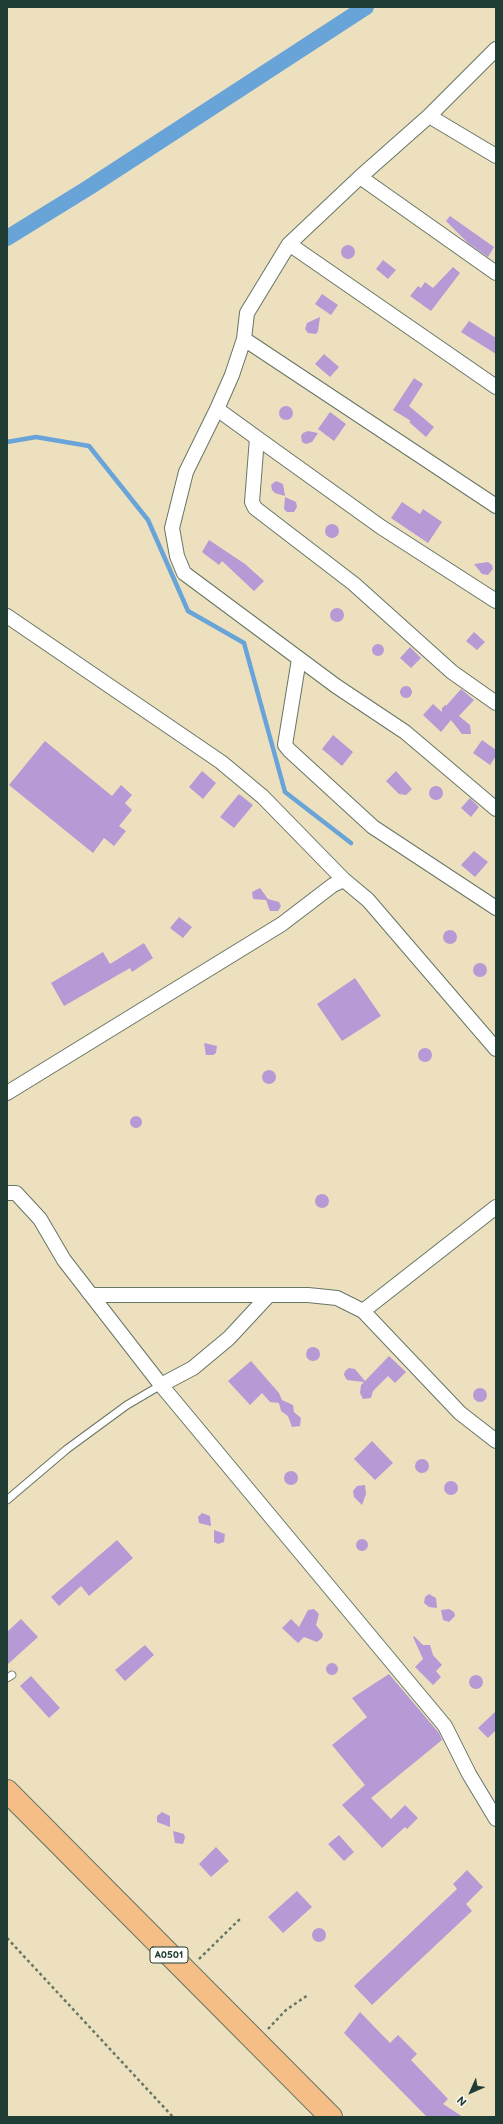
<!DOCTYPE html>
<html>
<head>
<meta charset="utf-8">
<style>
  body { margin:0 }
  #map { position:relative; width:503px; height:2124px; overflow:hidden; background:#ede0bf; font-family:"Balsamiq Sans",sans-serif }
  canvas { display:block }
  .frame { position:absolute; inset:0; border:8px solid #1f3d34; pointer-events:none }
  .north { position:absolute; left:451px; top:2072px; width:40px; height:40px; -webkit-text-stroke:3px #fdfcf7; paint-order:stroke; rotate:225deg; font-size:11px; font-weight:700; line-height:16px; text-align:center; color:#1f3d34 }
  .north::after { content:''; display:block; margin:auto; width:14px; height:18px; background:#1f3d34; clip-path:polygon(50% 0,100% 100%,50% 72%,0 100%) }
</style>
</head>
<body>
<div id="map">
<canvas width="503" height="2124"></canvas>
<div class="frame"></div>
<div class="north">N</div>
</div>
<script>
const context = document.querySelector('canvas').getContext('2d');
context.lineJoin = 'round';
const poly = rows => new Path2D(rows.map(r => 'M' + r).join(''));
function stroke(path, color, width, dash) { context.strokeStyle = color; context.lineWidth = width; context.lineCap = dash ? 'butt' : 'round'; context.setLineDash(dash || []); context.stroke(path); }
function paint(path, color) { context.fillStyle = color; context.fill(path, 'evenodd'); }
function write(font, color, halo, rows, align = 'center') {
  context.font = font + ' "Balsamiq Sans",sans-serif'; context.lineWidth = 4; context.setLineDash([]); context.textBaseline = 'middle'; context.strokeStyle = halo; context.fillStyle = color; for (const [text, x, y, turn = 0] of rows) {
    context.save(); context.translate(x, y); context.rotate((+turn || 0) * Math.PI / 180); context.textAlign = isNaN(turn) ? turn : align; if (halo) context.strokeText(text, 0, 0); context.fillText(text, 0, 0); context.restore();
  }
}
stroke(poly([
  [7,442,36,437,89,446,148,520,188,611,244,643,285,792,351,843]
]), '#69a4d9', 4.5);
stroke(poly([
  [7,238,88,188,366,7]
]), '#69a4d9', 16);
paint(poly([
  [450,216,494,247,488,257,468,243,446,221],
  '341 252a7 7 0 1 1 14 0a7 7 0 1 1-14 0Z',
  [383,260,396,270,388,279,376,269],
  [453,267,460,273,431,311,410,296,418,286,421,288,425,282,433,288],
  [322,294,338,305,331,315,315,304],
  [320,317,318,331,316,334,308,333,305,329,307,323],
  [469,321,496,338,496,354,461,332],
  [324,354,339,367,330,377,315,364],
  [414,378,423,384,409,406,434,427,426,437,409,422,411,421,393,410],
  '279 413a7 7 0 1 1 14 0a7 7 0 1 1-14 0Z',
  [330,412,346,424,334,441,318,429],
  [308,431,318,433,312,442,306,444,302,442,301,436,303,433],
  [276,481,283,484,285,496,275,493,272,490,271,485],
  [285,497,296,502,297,507,294,512,287,512,284,509],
  [402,502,420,514,423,509,442,522,428,543,391,518],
  '325 531a7 7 0 1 1 14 0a7 7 0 1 1-14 0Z',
  [209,540,245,564,264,581,254,591,222,561,219,565,202,552],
  [488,562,492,565,493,569,488,575,482,574,474,564],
  '330 615a7 7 0 1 1 14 0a7 7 0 1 1-14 0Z',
  [474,632,485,642,477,650,466,641],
  '372 650a6 6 0 1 1 12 0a6 6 0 1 1-12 0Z',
  [410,647,421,658,411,668,400,658],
  '400 692a6 6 0 1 1 12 0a6 6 0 1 1-12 0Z',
  [461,689,474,700,459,716,470,725,471,734,462,734,451,720,441,732,423,715,433,704,442,712,442,708,445,705,446,706],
  [333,735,353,752,342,766,322,749],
  [482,740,496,750,496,756,490,765,473,753],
  [45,741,112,796,121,785,132,795,125,803,132,810,119,826,126,831,114,846,104,838,93,853,9,785],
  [202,771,216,783,203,799,189,787],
  [396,771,412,789,406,795,399,794,386,781],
  '429 793a7 7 0 1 1 14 0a7 7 0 1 1-14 0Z',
  [239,794,253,805,234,828,220,817],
  [470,798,479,807,471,817,461,808],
  [474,851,488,862,475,877,461,865],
  [260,888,268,899,279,902,281,906,278,911,270,911,266,900,253,899,252,892],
  [179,917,192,927,183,938,170,928],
  '443 937a7 7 0 1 1 14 0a7 7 0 1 1-14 0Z',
  [144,943,153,958,132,972,130,968,64,1006,51,983,103,952,110,964],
  '473 970a7 7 0 1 1 14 0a7 7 0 1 1-14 0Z',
  [355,978,381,1016,342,1041,317,1004],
  [204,1043,217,1046,216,1053,213,1055,206,1055],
  '418 1055a7 7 0 1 1 14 0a7 7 0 1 1-14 0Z',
  '262 1077a7 7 0 1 1 14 0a7 7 0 1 1-14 0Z',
  '130 1122a6 6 0 1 1 12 0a6 6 0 1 1-12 0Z',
  '315 1201a7 7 0 1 1 14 0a7 7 0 1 1-14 0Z',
  '306 1354a7 7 0 1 1 14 0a7 7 0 1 1-14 0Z',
  [389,1356,406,1372,395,1383,388,1376,373,1391,371,1398,363,1399,360,1393,361,1385,364,1382,347,1380,344,1375,345,1371,349,1368,355,1369,365,1381],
  [251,1361,279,1393,282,1400,293,1405,294,1412,301,1418,300,1426,292,1427,288,1416,281,1411,279,1403,270,1402,262,1393,250,1405,228,1381],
  '473 1395a7 7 0 1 1 14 0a7 7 0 1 1-14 0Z',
  [372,1441,393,1463,375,1480,354,1459],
  '415 1466a7 7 0 1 1 14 0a7 7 0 1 1-14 0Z',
  '284 1478a7 7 0 1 1 14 0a7 7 0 1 1-14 0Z',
  '444 1488a7 7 0 1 1 14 0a7 7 0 1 1-14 0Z',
  [365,1485,366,1494,362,1505,354,1497,353,1491,357,1486],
  [202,1513,210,1516,211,1526,199,1523,198,1517],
  [214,1530,225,1534,224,1542,218,1544,214,1542],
  '356 1545a6 6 0 1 1 12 0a6 6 0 1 1-12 0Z',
  [117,1540,133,1558,89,1596,81,1586,59,1606,51,1597],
  [429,1594,436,1598,437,1608,429,1607,424,1603,425,1597],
  [314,1609,319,1614,316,1625,323,1634,322,1638,317,1642,304,1637,298,1643,282,1628,291,1619,299,1627,308,1610],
  [449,1609,454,1612,455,1616,449,1622,443,1620,441,1610],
  [21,1619,38,1637,7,1665,7,1632],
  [414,1636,423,1645,430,1645,433,1655,442,1665,436,1671,441,1677,433,1685,415,1667,423,1659,413,1637],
  [145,1645,154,1655,125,1681,115,1670],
  '326 1669a6 6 0 1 1 12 0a6 6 0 1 1-12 0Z',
  [389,1674,439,1733,442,1740,371,1798,391,1819,405,1805,418,1818,407,1829,405,1827,382,1848,342,1805,365,1785,332,1745,367,1717,352,1698],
  '469 1682a7 7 0 1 1 14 0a7 7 0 1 1-14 0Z',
  [31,1676,60,1708,49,1718,20,1686],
  [496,1711,496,1730,488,1738,478,1728],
  [162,1812,170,1816,170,1827,157,1822,157,1816],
  [173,1831,184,1834,185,1838,183,1844,175,1843],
  [339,1835,354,1852,344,1861,328,1844],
  [216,1847,229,1861,211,1877,199,1864],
  [467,1870,483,1887,466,1904,472,1911,372,2005,354,1986,457,1889,453,1884],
  [297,1891,312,1907,283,1933,268,1917],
  '312 1935a7 7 0 1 1 14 0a7 7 0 1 1-14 0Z',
  [360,2012,390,2043,398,2035,417,2054,411,2060,448,2099,443,2104,463,2117,427,2117,344,2033]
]), '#b59ad5');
const lane = poly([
  [7,1500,67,1449,127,1405,161,1385],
  [7,1678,12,1675]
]);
const street = poly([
  [496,49,429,116,360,177,289,244,247,313,244,339,232,375,217,409,257,438,252,502,255,508,354,584,452,672,496,703],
  [429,116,496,156],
  [360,177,496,273],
  [289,244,496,387],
  [244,339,496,506],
  [217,409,186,472,172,528,177,556,184,573,336,686,405,732,496,809],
  [257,438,381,527,496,601],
  [7,616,221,762,263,797,344,880,368,900,496,1049],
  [299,659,285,745,289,750,373,827,496,908],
  [7,1093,282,924,333,885,344,880],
  [7,1193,16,1193,40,1219,64,1260,161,1385,445,1726,469,1774,496,1819],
  [87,1290,91,1295,308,1295,337,1298,363,1311,460,1413,496,1441],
  [363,1311,496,1207],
  [161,1385,193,1368,229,1338,268,1296]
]);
const highway = poly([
  [7,1791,331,2117]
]);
stroke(lane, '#677665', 9);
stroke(street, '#677665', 16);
stroke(highway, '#677665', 24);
stroke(poly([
  [7,1938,173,2117],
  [199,1959,241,1918],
  [268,2029,286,2010,308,1995]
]), '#677665', 2.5, [3, 3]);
stroke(lane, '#fff', 7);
stroke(street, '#fff', 14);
stroke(highway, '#f6be87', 22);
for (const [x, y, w] of [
  [169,1955,38]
]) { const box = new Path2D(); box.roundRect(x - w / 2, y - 8, w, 16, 3); context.fillStyle = '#fdfcf7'; context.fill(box); stroke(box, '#1f3d34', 1); }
write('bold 10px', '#1f3d34', null, [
  ["A0501",169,1955]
]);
</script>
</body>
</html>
